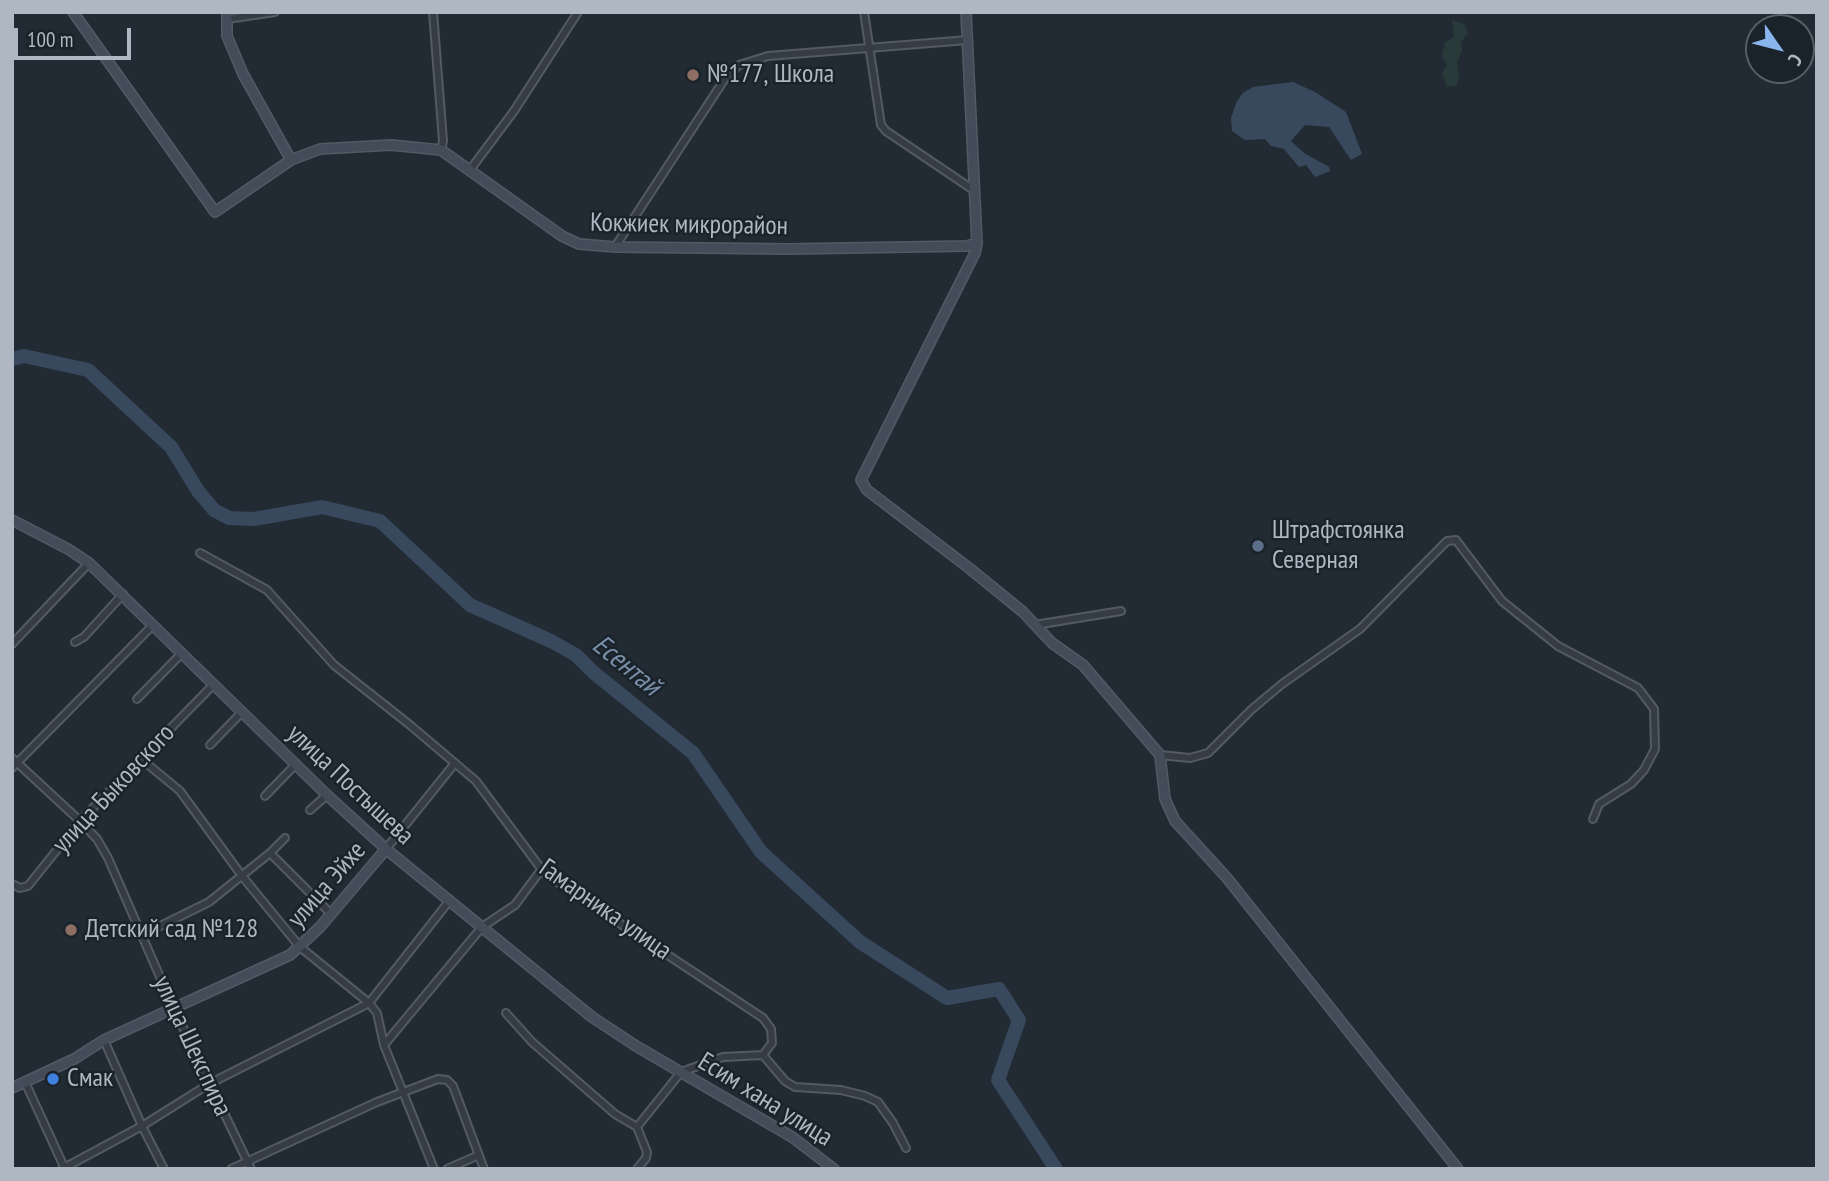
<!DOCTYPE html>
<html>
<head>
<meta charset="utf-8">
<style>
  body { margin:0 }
  #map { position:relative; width:1829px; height:1181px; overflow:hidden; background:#222b34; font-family:"PT Sans Narrow",sans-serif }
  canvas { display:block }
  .frame { position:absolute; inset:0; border:14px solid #afb7c2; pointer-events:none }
  .north { position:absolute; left:1745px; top:14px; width:70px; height:70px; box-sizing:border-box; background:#1a222a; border:2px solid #565e67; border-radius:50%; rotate:125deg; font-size:19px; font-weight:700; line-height:28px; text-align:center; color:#afb7c2 }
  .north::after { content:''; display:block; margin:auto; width:24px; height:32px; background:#8ab5ec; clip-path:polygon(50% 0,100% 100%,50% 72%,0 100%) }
  .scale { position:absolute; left:14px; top:28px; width:117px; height:32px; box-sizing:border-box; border:4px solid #afb7c2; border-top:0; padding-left:9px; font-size:21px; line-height:24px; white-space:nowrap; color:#afb7c2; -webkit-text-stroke:5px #1a222a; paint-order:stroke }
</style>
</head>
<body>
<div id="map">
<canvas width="1829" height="1181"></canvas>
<div class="frame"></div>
<div class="north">С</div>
<div class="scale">100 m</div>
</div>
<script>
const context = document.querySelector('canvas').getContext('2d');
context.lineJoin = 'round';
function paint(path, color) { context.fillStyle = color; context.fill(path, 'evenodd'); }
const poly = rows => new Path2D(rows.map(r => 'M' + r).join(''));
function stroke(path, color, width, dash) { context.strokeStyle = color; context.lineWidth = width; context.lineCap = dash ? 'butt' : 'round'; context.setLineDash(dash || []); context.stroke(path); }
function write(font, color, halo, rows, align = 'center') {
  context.font = font + ' "PT Sans Narrow",sans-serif'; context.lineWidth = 5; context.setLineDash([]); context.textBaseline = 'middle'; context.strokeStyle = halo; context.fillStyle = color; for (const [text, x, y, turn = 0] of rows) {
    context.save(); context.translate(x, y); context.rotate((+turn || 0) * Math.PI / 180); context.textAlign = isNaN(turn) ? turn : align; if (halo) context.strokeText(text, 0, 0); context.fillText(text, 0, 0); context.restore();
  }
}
paint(poly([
  [1452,20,1464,24,1468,33,1461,42,1462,51,1457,62,1459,79,1456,86,1447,87,1442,73,1447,65,1442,57,1445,42,1454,37]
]), '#283a39');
paint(poly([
  [1293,82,1315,92,1346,112,1362,154,1351,160,1329,127,1305,125,1291,141,1304,153,1329,167,1330,171,1315,177,1306,165,1299,167,1284,149,1271,146,1265,139,1245,140,1232,131,1231,118,1237,101,1243,93,1253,87]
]), '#39495d');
stroke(poly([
  [12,359,24,356,88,370,171,447,198,491,214,510,229,518,254,519,322,507,380,521,470,605,551,641,576,655,593,672,693,753,761,852,860,942,947,998,999,989,1019,1020,998,1080,1056,1169]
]), '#39495d', 14);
const street = poly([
  [433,12,443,141,441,150],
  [864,12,881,125,886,131,975,191],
  [227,19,275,12],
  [470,170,514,111,578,12],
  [615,247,726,77,739,65,768,56,968,40],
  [200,553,267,590,334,665,410,725,476,781,545,874,763,1018,771,1029,772,1043,763,1055,785,1081,795,1087,841,1090,865,1096,878,1102,893,1123,906,1148],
  [1035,625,1121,611],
  [75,642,84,637,123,594],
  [12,644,89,563],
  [137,699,182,653],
  [210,745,242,712],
  [1160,755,1190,758,1208,753,1251,710,1282,684,1360,629,1447,541,1456,540,1502,601,1558,646,1638,688,1654,709,1655,749,1644,770,1631,784,1599,804,1593,819],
  [12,758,80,821,97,839,108,858,174,1009,251,1169],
  [140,758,180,791,242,876,300,947,369,1003,377,1013,384,1045,434,1169],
  [12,768,153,625],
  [265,796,296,764],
  [310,810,327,795],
  [386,849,455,763],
  [270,853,285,838],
  [12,884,20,888,28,886,80,821,214,684],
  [142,935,209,902,270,853,331,914],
  [506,1013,532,1042,615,1114,637,1127],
  [104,1040,142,1126,164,1169],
  [384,1045,482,927,515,905,541,870],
  [25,1082,65,1169],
  [62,1169,142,1126,209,1084,369,1003,450,900],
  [231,1169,377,1102,438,1079,447,1080,453,1086,484,1169],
  [447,1169,479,1155],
  [637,1169,646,1158,647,1152,637,1127,681,1072,723,1057,763,1055]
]);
const secondary = poly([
  [73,12,215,212,291,160,320,149,391,145,441,150,562,236,579,244,615,247,788,249,967,246,977,243],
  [227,12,227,36,243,74,291,160],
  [966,12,977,243,975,253,861,480,867,490,969,568,1023,612,1052,643,1083,665,1160,755,1165,799,1175,821,1227,878,1458,1169],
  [12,520,68,549,89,563,327,795,386,849,592,1017,636,1046,792,1137,834,1169],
  [12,1088,74,1059,104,1040,290,955,320,927,386,849]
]);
stroke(street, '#525a63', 10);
stroke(secondary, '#525a63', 12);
stroke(street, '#353c45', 6);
stroke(secondary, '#434c58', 9);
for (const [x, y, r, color] of [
  [693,75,7,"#8d6e63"],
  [1258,546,7,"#5c6f8a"],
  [71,930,7,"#8d6e63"],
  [53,1079,7,"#3f7fe0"]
]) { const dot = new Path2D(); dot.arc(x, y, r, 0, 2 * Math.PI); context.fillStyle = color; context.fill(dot); stroke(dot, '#1a222a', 2.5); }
write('26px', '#afb7c2', '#1a222a', [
  ["№177, Школа",707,75],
  ["Штрафстоянка",1272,531],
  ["Северная",1272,561],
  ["Детский сад №128",85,930],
  ["Смак",67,1079]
], 'left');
write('26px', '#afb7c2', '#1a222a', [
  ["Кокжиек микрорайон",689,225,1],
  ["улица Постышева",350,785,43],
  ["улица Быковского",114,789,-47],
  ["улица Эйхе",327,885,-49],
  ["Гамарника улица",605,910,35],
  ["улица Шекспира",192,1046,65],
  ["Есим хана улица",765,1100,32]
]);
write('italic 28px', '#7a8fa8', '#1a222a', [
  ["Есентай",626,666,39]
]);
</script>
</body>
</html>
